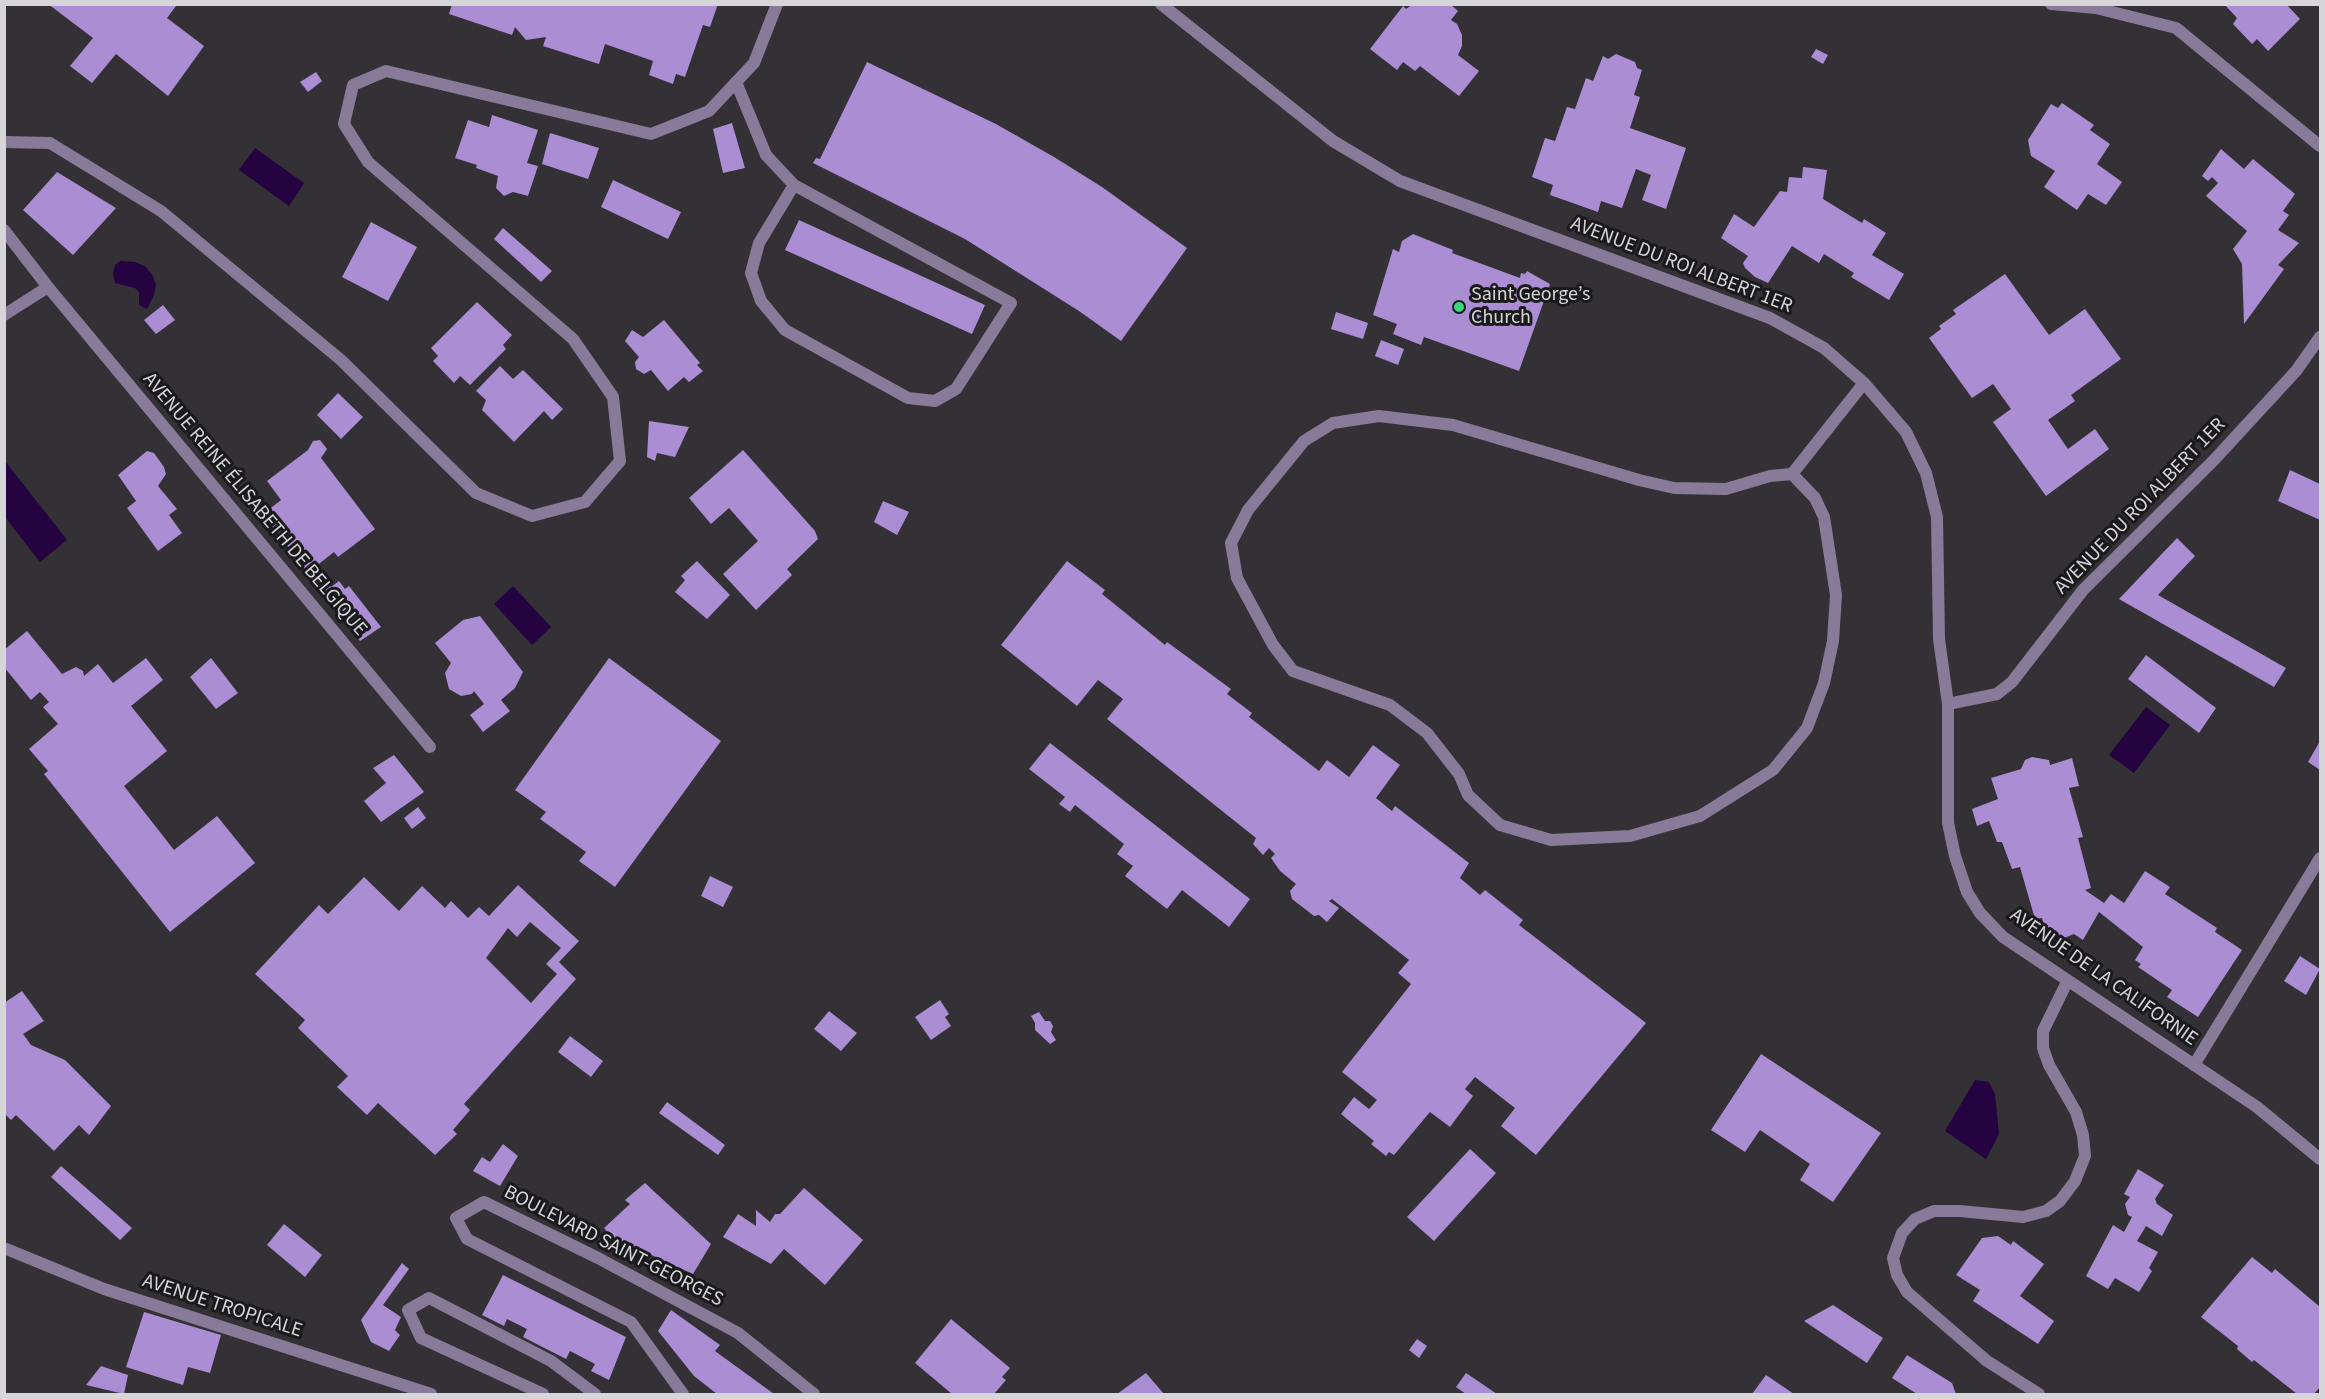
<!DOCTYPE html>
<html>
<head>
<meta charset="utf-8">
<style>
  body { margin:0 }
  #map { position:relative; width:2325px; height:1399px; overflow:hidden; background:#333135; font-family:"Source Sans 3",sans-serif }
  canvas { display:block }
  .frame { position:absolute; inset:0; border:6px solid #d6d5d8; pointer-events:none }
</style>
</head>
<body>
<div id="map">
<canvas width="2325" height="1399"></canvas>
<div class="frame"></div>
</div>
<script>
const context = document.querySelector('canvas').getContext('2d');
context.lineJoin = 'round';
function paint(path, color) { context.fillStyle = color; context.fill(path, 'evenodd'); }
const poly = rows => new Path2D(rows.map(r => 'M' + r).join(''));
function stroke(path, color, width, dash) { context.strokeStyle = color; context.lineWidth = width; context.lineCap = dash ? 'butt' : 'round'; context.setLineDash(dash || []); context.stroke(path); }
function write(font, color, halo, rows, align = 'center') {
  context.font = font + ' "Source Sans 3",sans-serif'; context.lineWidth = 6; context.setLineDash([]); context.textBaseline = 'middle'; context.strokeStyle = halo; context.fillStyle = color; for (const [text, x, y, turn = 0] of rows) {
    context.save(); context.translate(x, y); context.rotate((+turn || 0) * Math.PI / 180); context.textAlign = isNaN(turn) ? turn : align; if (halo) context.strokeText(text, 0, 0); context.fillText(text, 0, 0); context.restore();
  }
}
paint(poly([
  [255,148,304,183,289,206,239,170],
  [120,261,135,262,146,267,153,276,156,285,154,295,147,309,139,305,139,292,135,288,115,283,113,274,115,265],
  [5,461,67,540,40,562,5,517],
  [513,586,551,627,532,645,494,604],
  [2146,707,2170,725,2134,773,2109,755],
  [1975,1080,1989,1082,1995,1094,1999,1134,1986,1159,1945,1131]
]), '#240340');
paint(poly([
  [48,4,174,4,176,6,167,18,204,46,168,96,116,54,92,83,70,66,93,38],
  [452,4,718,4,710,27,703,25,685,77,676,74,673,84,649,75,653,61,605,44,599,64,543,46,546,37,526,40,515,27,512,35,449,14],
  [1413,4,1450,4,1458,11,1451,20,1457,24,1462,35,1462,46,1458,55,1479,71,1459,96,1420,66,1415,71,1403,62,1397,70,1370,49,1403,6,1406,9],
  [2224,4,2286,4,2300,19,2268,51,2257,39,2252,44,2233,24,2237,18],
  [1816,49,1828,55,1823,64,1811,57],
  [1616,54,1635,62,1637,68,1642,70,1634,95,1640,97,1630,128,1686,148,1666,209,1642,200,1651,175,1636,169,1622,208,1601,201,1598,212,1550,195,1553,185,1532,177,1545,138,1555,141,1567,107,1575,109,1586,78,1593,81,1603,56,1608,59],
  [867,62,996,124,1054,157,1102,187,1187,248,1121,341,1079,311,965,239,813,163,816,158,820,159],
  [316,72,322,81,308,92,300,82],
  [2062,103,2094,125,2090,130,2110,144,2097,164,2122,182,2106,205,2088,194,2077,210,2044,187,2055,171,2031,156,2028,140,2051,104,2058,108],
  [492,115,538,130,527,163,538,166,528,196,513,192,504,196,496,188,498,176,476,168,477,165,455,158,468,120,489,127],
  [732,123,745,168,723,173,713,129],
  [550,133,599,148,588,179,542,164],
  [2221,149,2244,169,2253,159,2295,194,2283,211,2289,215,2278,230,2299,243,2278,265,2284,269,2244,324,2242,264,2233,249,2247,231,2206,196,2218,183,2212,177,2208,181,2202,176],
  [1803,167,1827,170,1823,199,1862,223,1864,219,1886,233,1872,255,1904,274,1889,300,1851,277,1854,273,1824,254,1819,263,1792,246,1768,283,1755,277,1745,268,1743,263,1748,256,1721,238,1734,214,1754,227,1780,191,1787,192,1789,177,1802,178],
  [57,172,116,208,73,255,23,210],
  [613,180,681,212,668,239,601,207],
  [799,220,985,305,972,334,785,250],
  [371,222,417,247,388,301,342,277],
  [503,228,552,271,541,282,494,239],
  [1413,234,1453,250,1452,253,1520,278,1521,273,1525,274,1527,271,1550,284,1519,371,1424,337,1421,345,1393,334,1397,324,1373,315,1393,249,1399,252,1402,241],
  [2005,274,2049,335,2085,309,2121,359,2071,395,2075,401,2048,420,2068,449,2095,429,2109,449,2046,496,1993,422,2011,409,1993,384,1972,398,1929,338,1941,329,1939,326,1956,314,1953,310],
  [477,302,512,335,503,345,506,349,470,385,460,376,454,383,433,361,438,356,431,348],
  [163,305,175,320,156,334,144,320],
  [1336,312,1368,323,1363,339,1331,329],
  [664,320,700,363,697,365,703,371,689,382,684,377,668,391,651,370,644,374,636,369,635,362,639,357,625,341,632,330,643,337],
  [1381,340,1404,349,1398,365,1375,356],
  [500,366,513,379,523,370,563,409,552,420,544,411,514,442,482,410,486,400,476,391],
  [338,393,363,417,341,439,317,415],
  [649,421,689,427,675,457,657,453,655,461,647,457],
  [320,440,327,449,321,458,375,529,338,557,334,552,315,567,331,587,339,581,345,589,349,586,381,627,360,641,263,514,281,500,267,481,308,450,313,441],
  [743,450,815,531,818,539,787,569,792,575,756,610,723,574,758,541,729,508,711,524,689,498],
  [147,451,154,453,164,467,166,474,158,486,177,509,169,515,182,533,158,551,127,508,136,501,118,475],
  [2290,470,2320,484,2320,520,2278,501],
  [883,501,909,512,897,535,874,522],
  [2177,538,2195,556,2158,595,2286,668,2274,687,2119,599],
  [697,561,730,595,707,619,675,592,685,580,681,576],
  [1067,561,1105,590,1102,594,1165,645,1167,642,1231,689,1227,694,1252,713,1249,717,1319,771,1327,760,1349,777,1373,745,1400,765,1376,798,1392,811,1395,806,1469,863,1460,878,1480,895,1485,890,1523,920,1519,925,1646,1023,1536,1155,1501,1126,1515,1108,1475,1077,1465,1089,1473,1096,1450,1127,1430,1112,1394,1155,1389,1152,1386,1156,1371,1144,1374,1141,1341,1114,1354,1097,1369,1109,1377,1100,1342,1072,1411,984,1398,973,1409,960,1332,899,1329,901,1339,908,1327,922,1319,915,1314,916,1292,899,1290,891,1296,884,1280,871,1271,858,1275,854,1269,848,1263,855,1253,844,1256,838,1107,719,1123,699,1098,680,1077,706,1001,645],
  [480,616,523,672,515,688,501,700,510,711,483,732,470,715,484,704,474,691,472,694,461,696,449,689,445,673,451,663,435,643,463,620],
  [27,631,62,674,76,667,83,671,84,676,98,664,113,683,146,658,163,680,131,706,167,751,124,786,174,850,217,816,255,863,170,932,44,774,48,771,29,749,58,724,43,707,49,702,40,692,31,700,4,667,4,650],
  [2146,655,2216,708,2199,733,2128,679],
  [211,658,238,693,216,709,190,677],
  [609,658,721,741,615,887,579,861,586,852,540,819,546,812,515,790],
  [2320,741,2320,770,2308,762],
  [1050,743,1250,899,1229,927,1182,890,1167,909,1125,876,1133,866,1117,854,1124,844,1075,805,1070,812,1059,804,1065,797,1029,769],
  [394,755,424,792,381,822,364,801,386,783,373,768],
  [2032,757,2049,760,2050,765,2072,758,2079,786,2069,788,2083,837,2078,838,2091,888,2085,890,2104,903,2111,894,2124,903,2145,871,2170,887,2165,894,2217,928,2215,932,2242,950,2198,1017,2167,997,2172,990,2138,967,2141,964,2135,960,2143,947,2099,912,2083,940,2074,934,2064,938,2044,926,2042,918,2035,919,2020,867,2012,869,2002,842,1997,842,1989,821,1977,826,1972,809,1998,799,1991,778,2021,769,2025,760],
  [418,807,426,818,412,829,404,818],
  [710,876,733,887,723,907,701,896],
  [364,877,399,911,422,886,445,908,451,901,468,918,479,907,489,916,518,885,579,941,559,962,576,979,464,1104,470,1110,453,1130,457,1134,435,1155,378,1103,367,1115,337,1087,348,1076,298,1028,305,1020,255,974,319,905,328,914],
  [530,922,561,948,546,964,557,974,531,1003,486,958,508,928,517,937],
  [2300,956,2320,969,2306,995,2284,981],
  [22,991,44,1021,23,1034,31,1045,65,1060,111,1106,89,1135,79,1125,54,1151,16,1115,11,1120,4,1113,4,1003],
  [940,1000,949,1014,945,1017,951,1026,931,1040,915,1017],
  [829,1011,857,1033,841,1051,814,1029],
  [1039,1012,1045,1021,1050,1021,1053,1026,1051,1032,1056,1040,1050,1044,1035,1030,1035,1023,1031,1016],
  [570,1036,603,1061,591,1077,558,1052],
  [1761,1054,1881,1133,1833,1202,1800,1180,1810,1164,1760,1130,1745,1152,1711,1130],
  [667,1102,725,1145,718,1155,659,1113],
  [503,1144,518,1156,500,1186,473,1171,482,1157,490,1162],
  [1470,1149,1496,1173,1434,1241,1407,1217],
  [61,1166,132,1228,120,1240,51,1177],
  [2138,1169,2164,1185,2155,1199,2157,1204,2173,1215,2162,1236,2146,1226,2137,1241,2158,1252,2149,1268,2152,1271,2139,1292,2115,1278,2108,1289,2086,1276,2113,1225,2124,1232,2132,1217,2128,1215,2125,1204,2130,1197,2124,1194],
  [645,1183,711,1244,693,1274,612,1237,604,1228,630,1204,625,1200],
  [804,1188,863,1240,825,1285,784,1249,771,1264,723,1237,738,1214,756,1226,756,1210,770,1222,775,1214,780,1214],
  [284,1224,322,1255,305,1277,267,1245],
  [1998,1236,2011,1245,2013,1241,2044,1264,2020,1296,2054,1321,2038,1344,1973,1301,1980,1290,1956,1275,1982,1238],
  [2252,1257,2272,1273,2275,1269,2320,1307,2320,1387,2314,1394,2297,1394,2254,1360,2252,1362,2237,1349,2238,1346,2201,1317],
  [402,1263,409,1269,383,1305,401,1317,395,1330,400,1335,389,1351,371,1342,361,1320],
  [503,1275,626,1337,609,1380,591,1371,595,1364,570,1351,566,1359,523,1337,527,1329,507,1319,504,1326,482,1315],
  [1833,1305,1883,1338,1867,1363,1804,1321],
  [671,1310,720,1345,715,1351,774,1394,717,1394,694,1376,658,1331],
  [144,1312,221,1335,210,1373,188,1367,183,1385,126,1367],
  [951,1319,1010,1368,1002,1377,1006,1380,994,1394,952,1394,915,1363],
  [1417,1339,1427,1346,1419,1358,1409,1350],
  [1907,1355,1952,1383,1956,1394,1917,1394,1892,1378],
  [101,1366,128,1375,124,1394,86,1385],
  [1146,1373,1164,1394,1117,1394],
  [1466,1373,1497,1394,1466,1394,1456,1387],
  [1766,1375,1794,1394,1752,1394]
]), '#ab8dd4');
stroke(poly([
  [2051,4,2096,8,2176,28,2320,146],
  [736,82,766,155,794,185,1011,303,956,389,935,401,908,398,785,330,761,301,751,273,759,243,794,185],
  [1792,474,1815,498,1824,517,1836,595,1833,641,1824,683,1807,728,1773,770,1700,816,1630,836,1551,840,1500,825,1468,795,1459,774,1427,733,1390,705,1293,671,1273,645,1237,578,1231,543,1248,510,1304,441,1333,423,1379,416,1453,425,1639,480,1674,488,1726,489,1770,476,1792,474,1864,383],
  [543,1394,421,1338,408,1310,429,1298,551,1361,595,1394],
  [683,1394,631,1322,467,1239,456,1218,484,1202,598,1258,738,1333,814,1394]
]), '#887b9a', 12);
stroke(poly([
  [1161,4,1333,141,1400,181,1770,318,1824,348,1864,383,1906,432,1926,473,1937,517,1939,639,1948,704,1997,694,2012,682,2083,590,2214,460,2296,371,2320,337],
  [4,142,50,143,161,211,341,360,476,493,532,516,585,502,620,461,613,397,573,339,368,162,344,124,353,85,386,71,651,134,709,111,754,63,777,4],
  [4,230,48,287,430,747],
  [4,315,48,287],
  [1948,704,1948,823,1955,856,1967,892,1980,913,2003,937,2257,1107,2320,1159],
  [2194,1065,2320,858],
  [4,1248,104,1289,431,1394],
  [2039,1394,1987,1361,1907,1292,1897,1275,1893,1258,1902,1233,1915,1219,1934,1211,1960,1211,2023,1217,2046,1211,2060,1201,2075,1181,2085,1156,2083,1135,2076,1112,2049,1065,2043,1048,2043,1031,2067,982]
]), '#887b9a', 12);
for (const [x, y, r, color] of [
  [1459,307,6,"#3bd77e"]
]) { const dot = new Path2D(); dot.arc(x, y, r, 0, 2 * Math.PI); context.fillStyle = color; context.fill(dot); stroke(dot, '#1a191b', 2); }
write('20px', '#d6d5d8', '#1a191b', [
  ["AVENUE DU ROI ALBERT 1ER",1681,266,21],
  ["AVENUE REINE ÉLISABETH DE BELGIQUE",254,505,50],
  ["AVENUE DU ROI ALBERT 1ER",2141,507,-46],
  ["AVENUE DE LA CALIFORNIE",2103,978,35],
  ["BOULEVARD SAINT-GEORGES",613,1247,27],
  ["AVENUE TROPICALE",222,1307,18]
]);
write('20px', '#d6d5d8', '#1a191b', [
  ["Saint George’s",1471,296],
  ["Church",1471,319]
], 'left');
</script>
</body>
</html>
